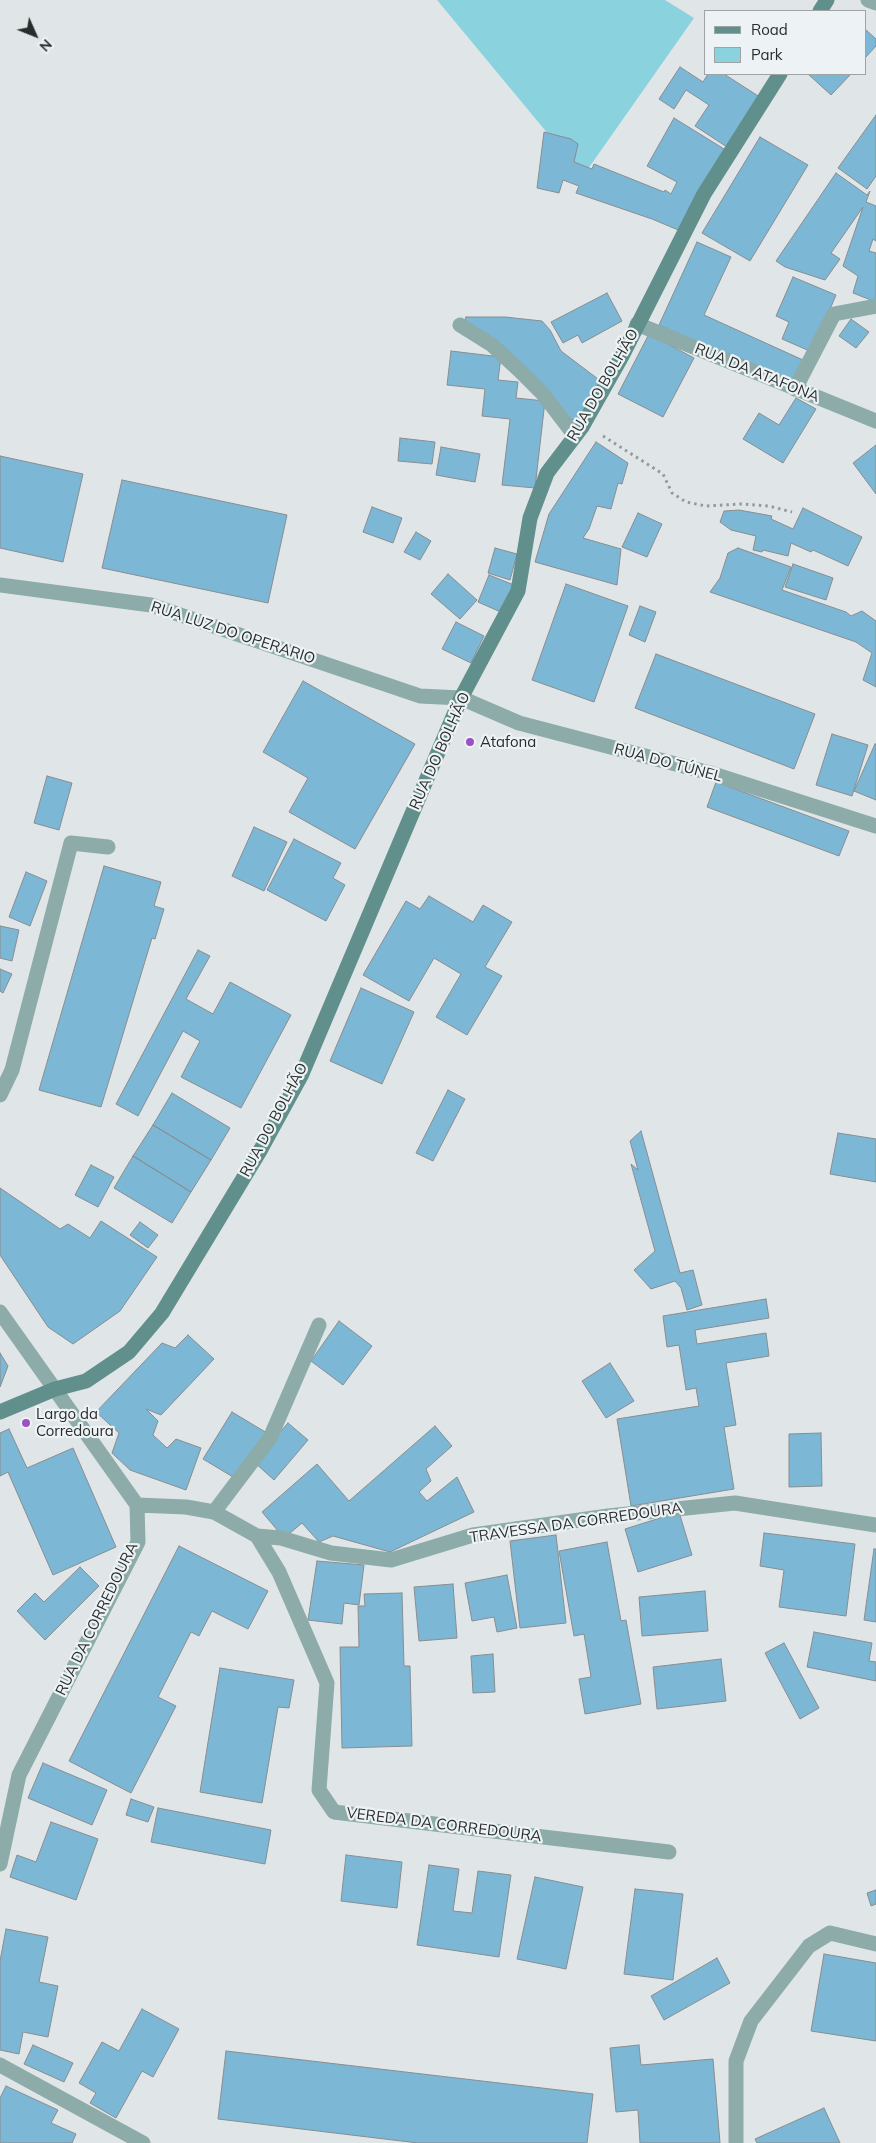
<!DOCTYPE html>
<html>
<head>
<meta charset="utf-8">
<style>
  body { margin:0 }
  #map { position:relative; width:876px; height:2143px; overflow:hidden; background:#e0e6e7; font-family:Mulish,sans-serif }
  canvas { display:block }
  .legend { position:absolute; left:704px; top:10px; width:162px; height:65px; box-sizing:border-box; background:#edf3f5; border:1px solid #9fa3a5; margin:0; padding:6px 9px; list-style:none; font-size:15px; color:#2a2c2c }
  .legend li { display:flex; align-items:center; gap:10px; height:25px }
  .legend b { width:25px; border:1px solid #9fa3a5 }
  .north { position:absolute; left:10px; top:10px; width:50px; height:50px; -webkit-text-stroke:4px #edf3f5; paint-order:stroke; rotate:134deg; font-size:14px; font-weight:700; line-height:20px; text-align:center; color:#2a2c2c }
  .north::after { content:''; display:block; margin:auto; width:18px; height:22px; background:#2a2c2c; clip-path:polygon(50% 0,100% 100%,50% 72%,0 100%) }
</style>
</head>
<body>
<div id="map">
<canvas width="876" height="2143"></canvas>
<ul class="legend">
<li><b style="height:6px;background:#618f8c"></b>Road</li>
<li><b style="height:14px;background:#8bd2df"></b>Park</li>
</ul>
<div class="north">N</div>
</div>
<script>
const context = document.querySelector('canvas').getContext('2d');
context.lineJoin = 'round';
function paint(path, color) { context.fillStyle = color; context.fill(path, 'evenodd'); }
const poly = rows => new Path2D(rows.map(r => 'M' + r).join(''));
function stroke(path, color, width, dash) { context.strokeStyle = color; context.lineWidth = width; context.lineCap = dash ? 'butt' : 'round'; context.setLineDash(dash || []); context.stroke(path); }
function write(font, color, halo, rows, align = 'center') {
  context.font = font + ' Mulish,sans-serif'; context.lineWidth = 4.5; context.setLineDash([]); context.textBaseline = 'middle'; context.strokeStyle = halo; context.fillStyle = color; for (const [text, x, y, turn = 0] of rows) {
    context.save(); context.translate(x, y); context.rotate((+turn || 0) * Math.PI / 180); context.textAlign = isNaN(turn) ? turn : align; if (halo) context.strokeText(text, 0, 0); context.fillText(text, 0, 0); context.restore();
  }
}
paint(poly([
  [437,0,665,0,694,18,583,176]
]), '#8bd2df');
const building = poly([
  [865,29,876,39,876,46,865,58,865,29],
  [680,67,703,82,708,74,724,74,763,99,730,149,695,126,709,105,686,90,674,109,659,99,680,67],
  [808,74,851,74,831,95,808,74],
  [876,115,876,176,867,189,838,168,876,115],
  [674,118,729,152,683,232,652,219,576,193,579,186,563,180,559,193,537,188,544,132,571,139,578,144,574,162,592,169,594,164,664,192,665,190,671,194,677,182,647,166,674,118],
  [760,137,808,165,750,261,702,233,760,137],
  [836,173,867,195,870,191,866,202,876,206,876,241,873,239,869,251,876,253,876,302,853,293,858,276,843,266,863,207,831,253,840,259,825,280,785,267,776,261,836,173],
  [697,242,731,257,704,315,803,360,791,385,659,325,697,242],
  [793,277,836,295,812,352,782,339,789,322,776,316,793,277],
  [607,293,622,321,582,343,578,335,563,343,551,322,607,293],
  [466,317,505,317,542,321,550,330,561,351,602,382,584,416,575,420,570,419,464,322,466,317],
  [851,319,869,332,856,348,839,336,851,319],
  [649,334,694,358,663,417,618,394,649,334],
  [451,351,501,357,498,380,518,382,516,398,545,401,535,488,502,485,510,419,482,416,485,389,447,385,451,351],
  [796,398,816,409,783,463,743,439,759,413,779,425,796,398],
  [400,438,435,442,432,464,398,461,400,438],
  [596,442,628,463,622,484,618,483,611,509,597,506,589,529,583,538,621,549,617,585,535,562,549,514,596,442],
  [876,445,876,494,853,463,876,445],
  [441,447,480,454,475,482,436,475,441,447],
  [0,456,83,474,63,562,0,548,0,456],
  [122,480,287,515,268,603,102,568,122,480],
  [372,507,402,518,393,543,363,532,372,507],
  [803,508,862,537,848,566,813,550,811,552,791,543,788,556,763,550,762,552,753,550,756,536,731,530,720,522,724,511,739,510,772,516,771,519,793,529,803,508],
  [638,513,662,524,647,557,622,547,638,513],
  [416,532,431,541,420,560,404,552,416,532],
  [495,548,517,554,510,580,488,573,495,548],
  [738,548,791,567,782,590,846,612,851,616,862,611,876,621,876,687,863,680,872,653,856,642,710,592,720,578,728,553,738,548],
  [793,564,833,578,826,600,785,587,793,564],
  [448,574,477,600,460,619,431,594,448,574],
  [489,575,514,585,503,613,478,602,489,575],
  [566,584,628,606,594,702,532,680,566,584],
  [640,606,656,612,645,642,629,635,640,606],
  [456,622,484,636,471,663,442,649,456,622],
  [656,654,815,714,794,769,635,708,656,654],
  [303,681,415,744,355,849,289,812,308,778,263,752,303,681],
  [832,734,868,745,852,796,816,785,832,734],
  [875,744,876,744,876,800,854,791,875,744],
  [47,776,72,783,59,830,34,823,47,776],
  [716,782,849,831,839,856,707,807,716,782],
  [254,827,287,842,264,891,232,876,254,827],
  [294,839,341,863,333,878,345,885,326,921,267,890,294,839],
  [104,866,161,882,154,906,164,909,155,939,152,938,101,1107,39,1090,104,866],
  [26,872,47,881,30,926,9,917,26,872],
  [429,896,473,922,483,905,512,922,485,967,502,976,467,1035,436,1017,461,974,434,958,409,1001,363,975,406,901,420,909,429,896],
  [0,926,19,930,12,961,0,958,0,926],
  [198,950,210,956,186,999,213,1014,230,982,291,1015,241,1108,181,1077,200,1041,183,1031,138,1116,116,1104,198,950],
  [0,969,12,974,3,993,0,991,0,969],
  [361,988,414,1012,382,1084,330,1061,361,988],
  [448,1090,465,1099,433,1161,416,1153,448,1090],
  [172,1093,230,1128,211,1160,153,1125,172,1093],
  [153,1125,211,1160,191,1192,133,1156,153,1125],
  [641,1131,680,1273,693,1270,702,1305,687,1310,681,1288,675,1281,651,1289,634,1270,655,1251,631,1164,638,1170,630,1141,641,1131],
  [838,1133,876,1139,876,1182,830,1174,838,1133],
  [133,1156,191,1192,172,1223,114,1188,133,1156],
  [91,1165,114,1177,98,1207,75,1195,91,1165],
  [0,1188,60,1229,68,1224,90,1238,101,1221,157,1257,120,1311,73,1344,48,1327,0,1255,0,1188],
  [140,1222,158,1235,148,1248,130,1235,140,1222],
  [766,1299,769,1318,695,1330,697,1344,766,1333,769,1356,726,1363,736,1425,724,1427,734,1489,631,1506,617,1419,699,1406,696,1388,686,1390,679,1345,667,1347,663,1316,766,1299],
  [339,1321,372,1346,343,1385,311,1361,339,1321],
  [188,1335,214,1359,161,1415,146,1409,158,1421,153,1435,167,1448,176,1439,201,1448,186,1490,130,1470,112,1453,119,1433,96,1412,162,1343,175,1348,188,1335],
  [0,1353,8,1366,0,1387,0,1353],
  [610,1363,634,1401,606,1418,582,1381,610,1363],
  [232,1412,267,1433,238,1480,203,1459,232,1412],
  [288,1423,308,1440,274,1480,254,1462,288,1423],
  [435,1426,452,1446,426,1469,431,1481,419,1492,427,1501,457,1477,474,1512,390,1552,333,1536,319,1542,302,1523,284,1538,262,1512,317,1464,349,1501,435,1426],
  [9,1429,27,1468,73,1448,116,1547,53,1575,8,1472,0,1476,0,1433,9,1429],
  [821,1433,822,1486,789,1487,789,1434,821,1433],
  [679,1512,692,1555,638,1572,625,1529,679,1512],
  [764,1533,855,1544,846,1616,779,1607,784,1570,760,1566,764,1533],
  [556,1535,566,1623,520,1628,510,1541,556,1535],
  [607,1542,621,1621,626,1620,641,1704,585,1714,579,1679,591,1677,584,1634,574,1636,559,1551,607,1542],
  [179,1546,268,1591,248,1629,212,1611,199,1636,191,1632,158,1697,176,1706,131,1793,69,1761,179,1546],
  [874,1549,876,1549,876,1622,864,1620,874,1549],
  [317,1561,364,1565,359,1605,344,1603,342,1624,308,1620,317,1561],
  [80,1567,99,1586,45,1640,17,1611,35,1593,44,1602,80,1567],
  [507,1575,517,1628,497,1632,494,1617,472,1621,465,1583,507,1575],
  [453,1584,457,1638,419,1641,414,1587,453,1584],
  [705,1591,708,1631,642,1636,639,1597,705,1591],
  [402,1593,404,1666,410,1666,412,1746,342,1748,340,1647,359,1647,358,1606,365,1606,364,1594,402,1593],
  [814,1632,872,1643,869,1661,876,1662,876,1681,807,1667,814,1632],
  [784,1643,819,1708,800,1719,765,1653,784,1643],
  [493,1654,495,1692,473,1693,471,1656,493,1654],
  [721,1659,726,1701,657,1709,653,1667,721,1659],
  [220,1668,294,1680,289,1708,278,1707,262,1803,200,1792,220,1668],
  [43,1763,107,1790,92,1825,28,1798,43,1763],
  [131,1799,154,1807,148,1822,126,1815,131,1799],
  [158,1808,271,1830,265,1864,151,1842,158,1808],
  [51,1822,98,1839,76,1900,10,1877,17,1855,36,1862,51,1822],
  [346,1855,402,1862,397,1908,341,1901,346,1855],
  [429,1865,459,1869,453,1911,472,1913,478,1871,511,1875,499,1957,417,1945,429,1865],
  [535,1877,583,1887,566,1969,517,1959,535,1877],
  [635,1889,683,1894,673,1980,624,1974,635,1889],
  [876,1890,876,1904,871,1906,867,1893,876,1890],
  [6,1929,48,1937,39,1982,58,1986,48,2037,23,2032,19,2054,0,2050,0,1961,6,1929],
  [824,1954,876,1963,876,2041,811,2031,824,1954],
  [717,1958,730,1983,664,2020,651,1996,717,1958],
  [142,2009,179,2029,153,2077,142,2071,116,2118,90,2103,96,2093,79,2083,102,2042,119,2051,142,2009],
  [33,2045,73,2063,64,2082,24,2064,33,2045],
  [639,2045,641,2065,713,2059,720,2143,640,2143,638,2110,616,2112,610,2048,639,2045],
  [226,2051,593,2094,587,2143,418,2143,218,2119,226,2051],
  [6,2086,58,2110,51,2123,76,2134,72,2143,0,2143,0,2098,6,2086],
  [824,2108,840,2143,757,2143,755,2139,824,2108]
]);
paint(building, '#7cb7d5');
stroke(building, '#888d90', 1);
stroke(poly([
  [603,436,663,474,672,493,686,502,706,506,741,504,769,506,792,512]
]), '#95999a', 3, [2.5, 4]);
stroke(poly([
  [0,1095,12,1070,71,843,108,847],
  [214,1512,270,1438,319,1325]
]), '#8daba9', 15);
stroke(poly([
  [868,0,876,3],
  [637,324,876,421],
  [460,325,492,345,520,371,543,394,575,436],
  [795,389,834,314,876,306],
  [0,585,151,605,420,696,461,698,519,723,710,773,876,826],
  [0,1312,137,1505,138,1542,19,1775,0,1864],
  [137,1505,186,1507,214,1512,257,1536,281,1538,331,1553,391,1560,473,1535,608,1516,735,1503,876,1525],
  [257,1536,279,1572,327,1683,319,1790,334,1812,669,1852],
  [0,2065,143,2143],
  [736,2143,736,2061,751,2021,809,1946,830,1933,876,1944]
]), '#8daba9', 15);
stroke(poly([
  [820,11,827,0],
  [0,1412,55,1389,86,1381,129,1352,162,1313,261,1149,301,1076,461,698,518,591,530,518,547,473,582,427,622,356,704,194,780,74]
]), '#618f8c', 15);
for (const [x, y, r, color] of [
  [470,742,5,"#9b51c4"],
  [26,1423,5,"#9b51c4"]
]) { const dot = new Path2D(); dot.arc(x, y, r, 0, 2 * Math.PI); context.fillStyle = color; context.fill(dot); stroke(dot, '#edf3f5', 2); }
write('15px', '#2a2c2c', '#edf3f5', [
  ["RUA DA ATAFONA",757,373,22],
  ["RUA DO BOLHÃO",603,385,-60],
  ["RUA LUZ DO OPERARIO",233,633,18],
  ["RUA DO BOLHÃO",440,751,-66],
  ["RUA DO TÚNEL",668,763,15],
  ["RUA DO BOLHÃO",274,1120,-62],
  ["TRAVESSA DA CORREDOURA",576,1523,-8],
  ["RUA DA CORREDOURA",97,1619,-64],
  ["VEREDA DA CORREDOURA",444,1825,7]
]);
write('15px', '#2a2c2c', '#edf3f5', [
  ["Atafona",480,742],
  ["Largo da",36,1414],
  ["Corredoura",36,1431]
], 'left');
</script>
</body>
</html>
